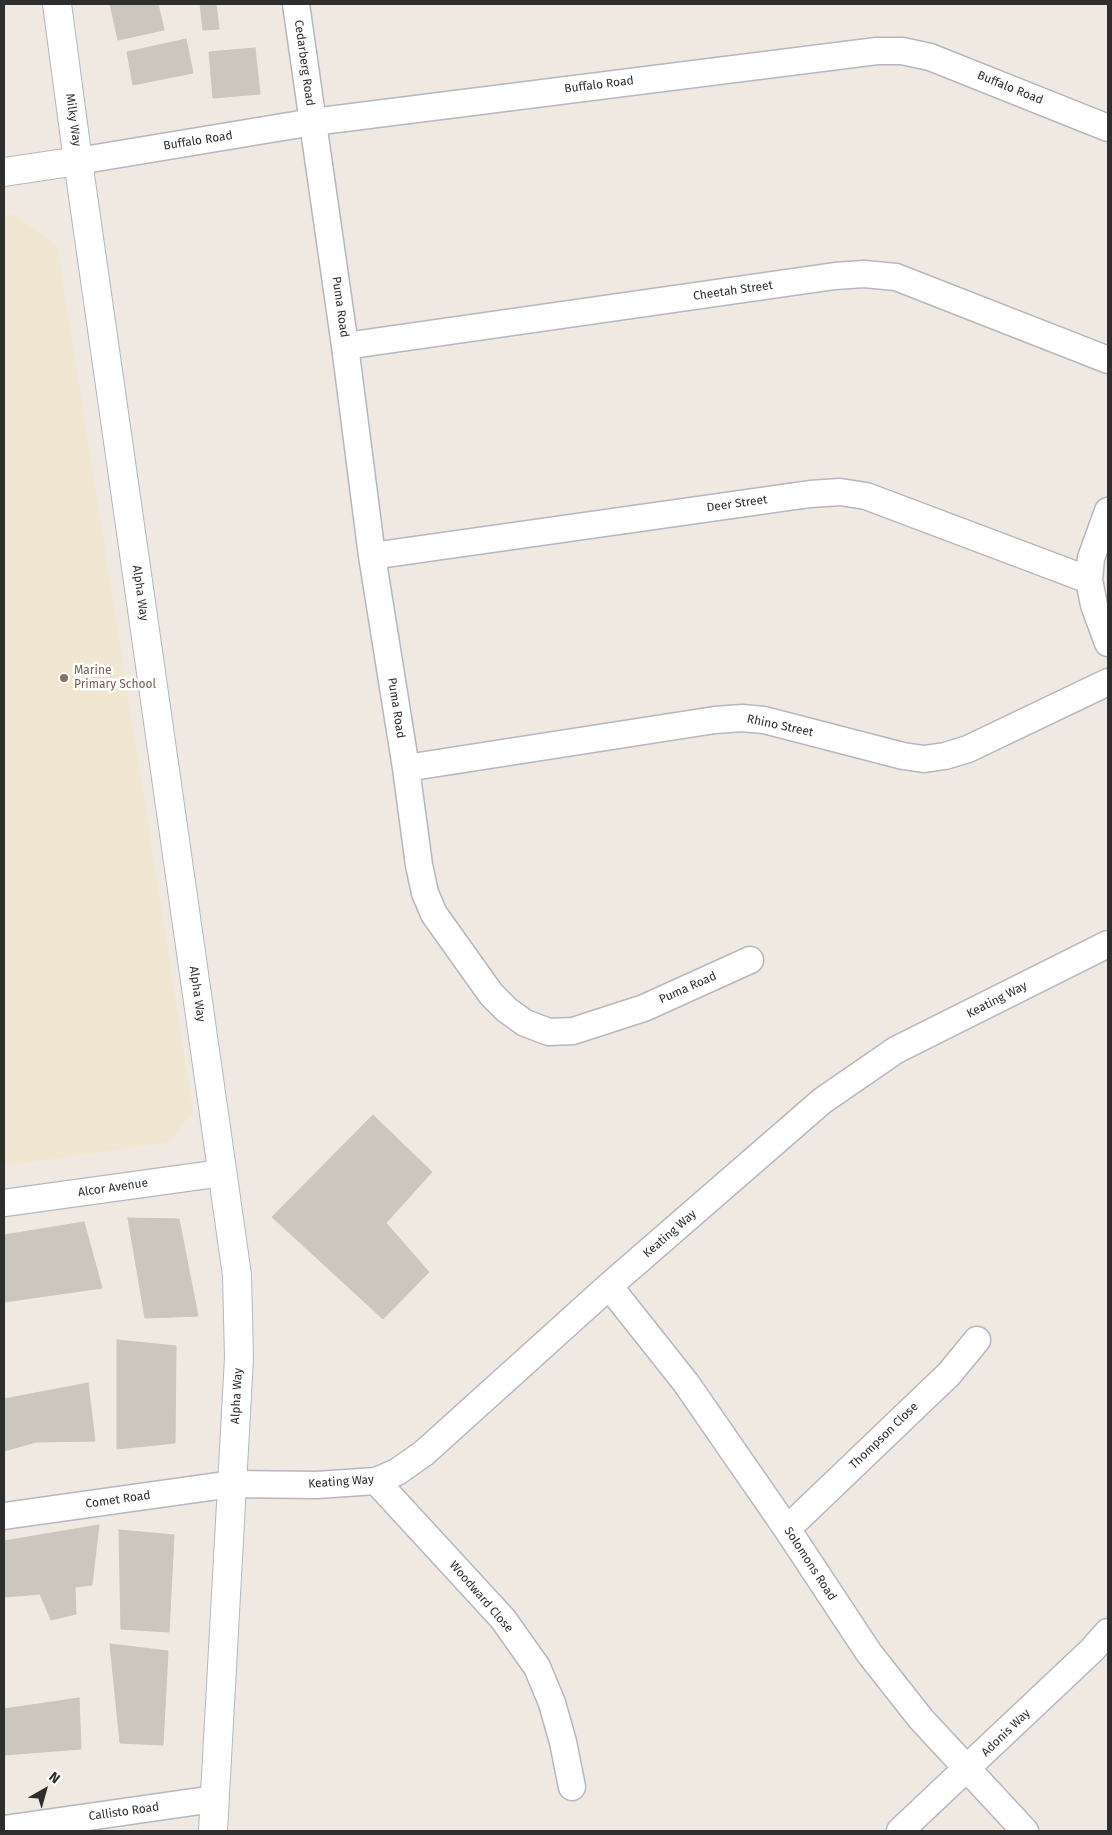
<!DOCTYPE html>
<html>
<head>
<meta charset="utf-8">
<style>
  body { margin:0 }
  #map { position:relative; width:1112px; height:1835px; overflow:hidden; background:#efe9e1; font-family:"Fira Sans",sans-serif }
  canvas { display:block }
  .frame { position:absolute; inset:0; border:5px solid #2e2e2e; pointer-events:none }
  .north { position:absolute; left:20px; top:1765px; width:50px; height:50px; -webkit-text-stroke:4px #fff; paint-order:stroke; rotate:38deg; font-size:14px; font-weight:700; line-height:20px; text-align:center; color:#2e2e2e }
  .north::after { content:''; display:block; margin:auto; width:18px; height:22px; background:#2e2e2e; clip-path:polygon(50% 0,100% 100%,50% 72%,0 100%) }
</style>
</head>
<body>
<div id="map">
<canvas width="1112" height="1835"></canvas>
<div class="frame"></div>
<div class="north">N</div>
</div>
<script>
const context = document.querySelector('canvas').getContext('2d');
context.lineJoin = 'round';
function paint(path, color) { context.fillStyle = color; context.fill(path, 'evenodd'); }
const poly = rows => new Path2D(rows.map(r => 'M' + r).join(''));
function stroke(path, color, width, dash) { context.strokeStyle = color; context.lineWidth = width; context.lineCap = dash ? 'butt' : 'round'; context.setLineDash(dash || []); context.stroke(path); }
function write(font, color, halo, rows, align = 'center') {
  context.font = font + ' "Fira Sans",sans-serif'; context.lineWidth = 5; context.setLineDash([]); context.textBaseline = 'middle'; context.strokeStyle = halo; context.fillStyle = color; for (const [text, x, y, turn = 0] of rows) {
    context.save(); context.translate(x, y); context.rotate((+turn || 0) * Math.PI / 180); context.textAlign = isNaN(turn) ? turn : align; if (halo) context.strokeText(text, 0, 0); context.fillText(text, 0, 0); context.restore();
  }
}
paint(poly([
  [13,214,57,245,193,1111,170,1142,4,1166,4,215]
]), '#f0e6d1');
const building = poly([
  [110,4,158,4,164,30,118,40,110,4],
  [200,4,216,4,219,29,203,30,200,4],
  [186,39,193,73,133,85,127,52,186,39],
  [255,48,260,94,213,98,209,52,255,48],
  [373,1115,432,1172,386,1223,429,1272,383,1319,272,1217,373,1115],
  [128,1218,179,1219,198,1316,145,1318,128,1218],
  [84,1222,102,1288,4,1302,4,1235,84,1222],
  [117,1340,176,1346,175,1443,117,1449,117,1340],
  [88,1383,95,1441,36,1442,4,1451,4,1399,88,1383],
  [99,1525,92,1585,75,1587,76,1614,51,1620,40,1594,4,1597,4,1541,99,1525],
  [119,1530,174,1535,169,1632,121,1629,119,1530],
  [110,1644,168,1651,163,1745,120,1743,110,1644],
  [79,1698,81,1749,4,1755,4,1709,79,1698]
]);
paint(building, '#cbc7bf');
stroke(building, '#cbc5ba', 1);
const minor = poly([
  [296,4,345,346,372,556,406,768,419,865,425,893,434,914,491,994,507,1010,525,1023,549,1032,573,1031,644,1008,750,960],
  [78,161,313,122,877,51,902,51,930,57,1108,128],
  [345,346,835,276,864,274,896,277,1108,360],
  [1108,511,1091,558,1089,580,1094,605,1108,643],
  [372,556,810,494,840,492,866,496,1089,580],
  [406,768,715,720,742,718,764,720,903,756,924,759,945,756,968,749,1108,682],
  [4,1203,222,1173],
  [609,1286,686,1383,787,1529,869,1653,921,1719,1025,1831],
  [376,1481,503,1619,537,1667,552,1703,563,1742,572,1787],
  [4,1516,232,1484,317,1485,376,1481,397,1472,424,1453,609,1286,822,1101,896,1050,1108,944],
  [787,1529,949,1374,977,1340],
  [4,1829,214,1799],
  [900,1831,1092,1650,1108,1632]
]);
const tertiary = poly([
  [57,4,78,161,237,1275,239,1358,213,1831],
  [4,172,78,161]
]);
stroke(minor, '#b4b7c1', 29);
stroke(tertiary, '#b4b7c1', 30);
stroke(minor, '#fff', 26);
stroke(tertiary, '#fff', 28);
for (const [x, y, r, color] of [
  [64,678,5,"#8d6e63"]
]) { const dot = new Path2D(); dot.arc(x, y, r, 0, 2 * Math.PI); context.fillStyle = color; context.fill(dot); stroke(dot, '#fff', 2); }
write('12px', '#2e2e2e', '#fff', [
  ["Cedarberg Road",304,63,82],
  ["Buffalo Road",599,85,-7],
  ["Buffalo Road",1010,88,22],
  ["Milky Way",73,120,82],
  ["Buffalo Road",198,141,-9],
  ["Cheetah Street",733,291,-8],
  ["Puma Road",340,307,82],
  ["Deer Street",737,504,-8],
  ["Alpha Way",140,593,82],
  ["Puma Road",396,708,81],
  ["Rhino Street",780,726,12],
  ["Puma Road",688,988,-24],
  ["Alpha Way",197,994,82],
  ["Keating Way",997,1000,-27],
  ["Alcor Avenue",113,1188,-8],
  ["Keating Way",670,1234,-41],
  ["Alpha Way",237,1396,-87],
  ["Thompson Close",884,1436,-44],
  ["Keating Way",341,1482,-4],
  ["Comet Road",118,1500,-8],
  ["Solomons Road",810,1564,57],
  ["Woodward Close",481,1597,49],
  ["Adonis Way",1006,1733,-44],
  ["Callisto Road",124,1812,-8]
]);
write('12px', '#785e54', '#fff', [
  ["Marine",74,671],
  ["Primary School",74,685]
], 'left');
</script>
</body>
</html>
